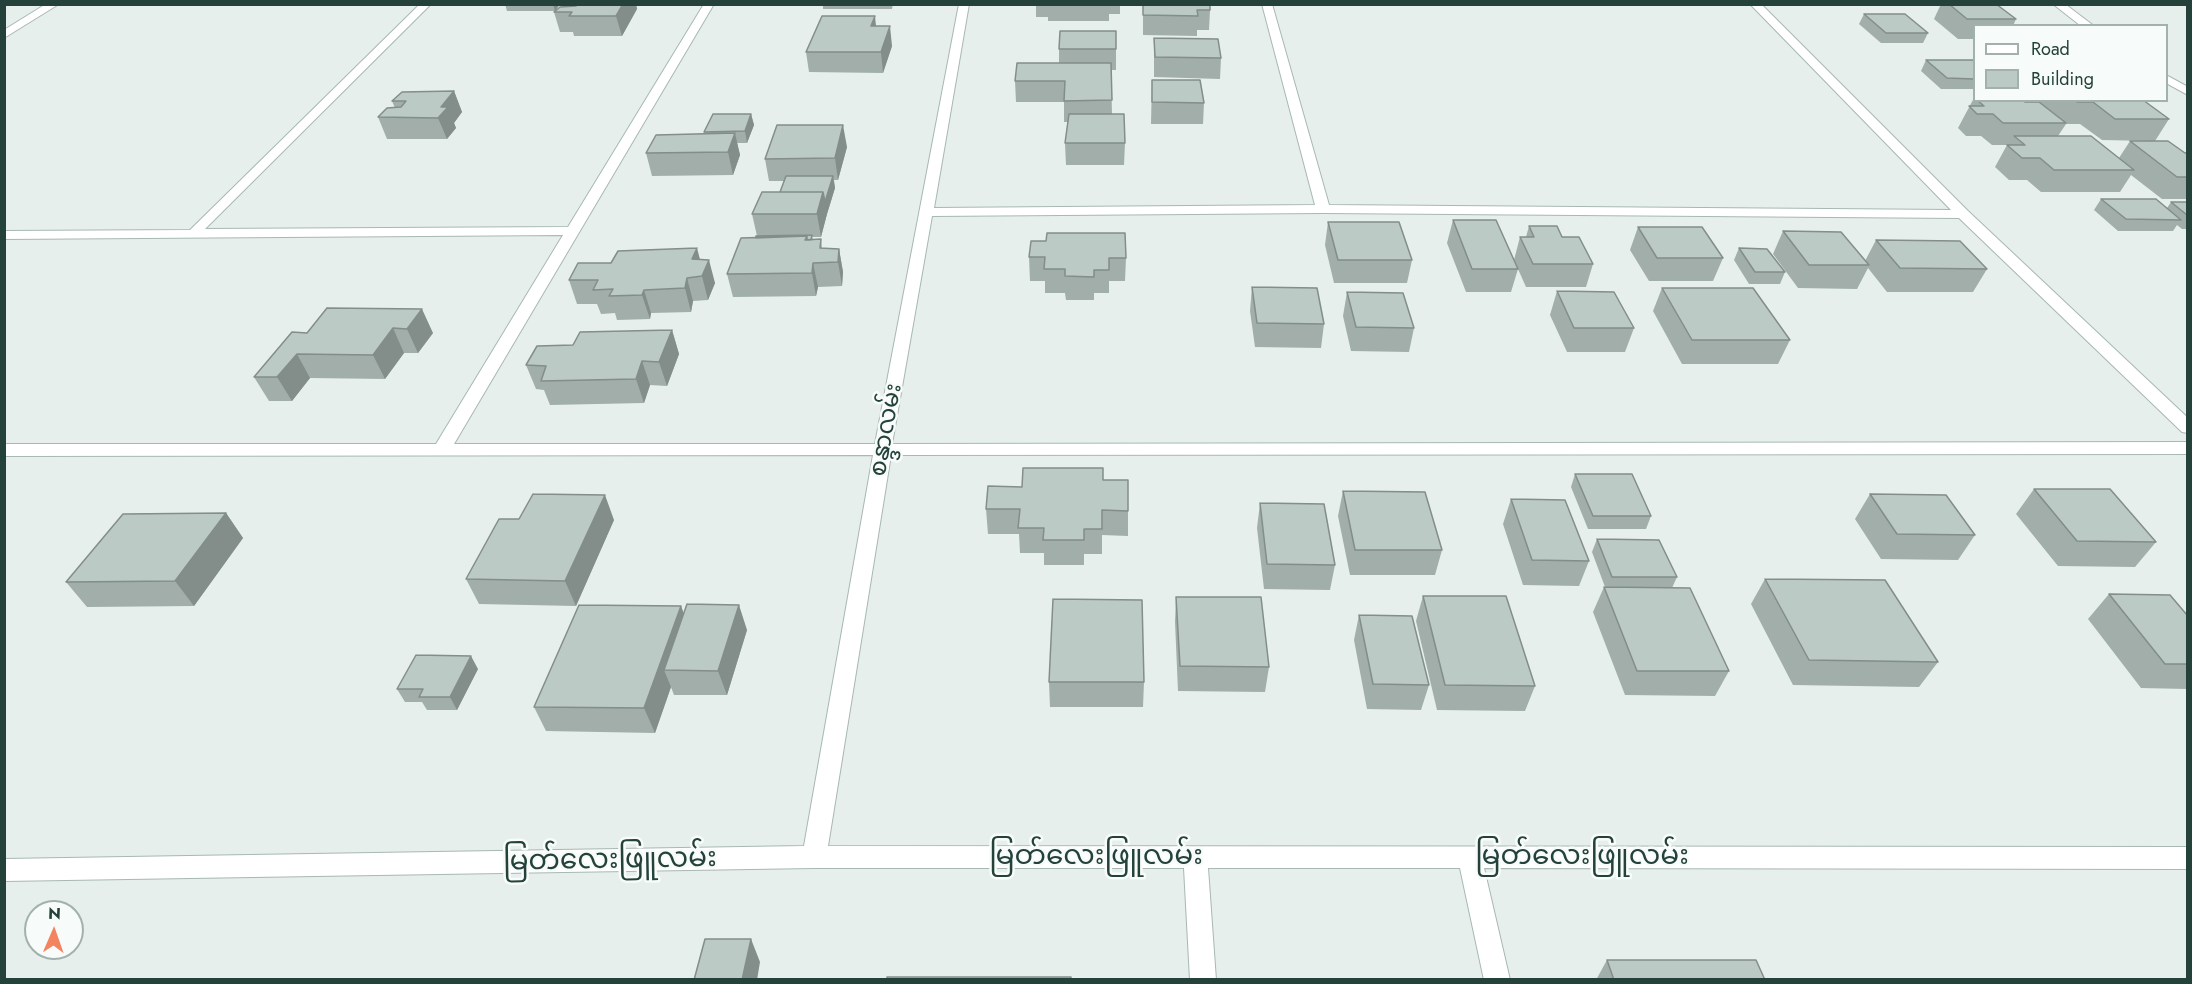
<!DOCTYPE html>
<html>
<head>
<meta charset="utf-8">
<style>
  body { margin:0 }
  #map { position:relative; width:2192px; height:984px; overflow:hidden; background:#e6efeb; font-family:Jost,sans-serif }
  canvas { display:block }
  .frame { position:absolute; inset:0; border:6px solid #24423a; pointer-events:none }
  .legend { position:absolute; left:1973px; top:24px; width:195px; height:78px; box-sizing:border-box; background:#f7fbf9; border:2px solid #a3b1ad; margin:0; padding:8px 10px; list-style:none; font-size:18px; color:#24423a }
  .legend li { display:flex; align-items:center; gap:12px; height:30px }
  .legend b { width:30px; border:2px solid #a3b1ad }
  .north { position:absolute; left:24px; top:900px; width:60px; height:60px; box-sizing:border-box; background:#f7fbf9; border:2px solid #a3b1ad; border-radius:50%; rotate:2deg; font-size:16px; font-weight:700; line-height:24px; text-align:center; color:#24423a }
  .north::after { content:''; display:block; margin:auto; width:21px; height:27px; background:#f4845f; clip-path:polygon(50% 0,100% 100%,50% 72%,0 100%) }
</style>
</head>
<body>
<div id="map">
<canvas width="2192" height="984"></canvas>
<div class="frame"></div>
<ul class="legend">
<li><b style="height:8px;background:#fff"></b>Road</li>
<li><b style="height:16px;background:#bbcac4"></b>Building</li>
</ul>
<div class="north">N</div>
</div>
<script>
const context = document.querySelector('canvas').getContext('2d');
context.lineJoin = 'round';
const poly = rows => new Path2D(rows.map(r => 'M' + r).join(''));
function stroke(path, color, width, dash) { context.strokeStyle = color; context.lineWidth = width; context.lineCap = dash ? 'butt' : 'round'; context.setLineDash(dash || []); context.stroke(path); }
function paint(path, color) { context.fillStyle = color; context.fill(path, 'evenodd'); }
function write(font, color, halo, rows, align = 'center') {
  context.font = font + ' Jost,"Noto Sans Myanmar",sans-serif'; context.lineWidth = 5; context.setLineDash([]); context.textBaseline = 'middle'; context.strokeStyle = halo; context.fillStyle = color; for (const [text, x, y, turn = 0] of rows) {
    context.save(); context.translate(x, y); context.rotate((+turn || 0) * Math.PI / 180); context.textAlign = isNaN(turn) ? turn : align; if (halo) context.strokeText(text, 0, 0); context.fillText(text, 0, 0); context.restore();
  }
}
const minor = poly([
  [46,4,59,4,4,38,4,30,46,4],
  [420,4,431,4,205,229,568,227,704,4,714,4,454,444,875,444,959,4,969,4,934,208,1315,205,1262,4,1272,4,1329,205,1951,210,1750,4,1761,4,1968,211,2188,418,2188,433,2182,432,1959,218,1323,213,932,216,892,444,2188,442,2188,454,891,455,828,846,2188,847,2188,869,1484,868,1510,980,1484,980,1460,868,1208,868,1216,980,1190,980,1184,868,814,868,4,881,4,859,804,846,873,455,4,456,4,444,436,444,563,235,4,239,4,231,190,230,420,4],
  [2053,4,2065,4,2094,26,2081,26,2053,4],
  [2166,75,2188,87,2188,95,2166,83,2166,75]
]);
stroke(minor, '#a8b8b2', 2);
paint(minor, '#fff');
paint(poly([
  [505,4,560,4,555,11,507,11],
  [578,4,636,4,637,9,622,36,574,36,573,32,560,32,554,12,576,6],
  [823,4,893,4,892,9,823,9],
  [1036,4,1120,4,1120,14,1109,14,1109,21,1048,21,1048,17,1036,17],
  [1143,4,1210,10,1209,30,1197,30,1197,36,1143,35],
  [1941,4,1996,4,2016,19,2013,26,1974,26,1974,39,1958,39,1934,19],
  [1864,14,1928,33,1923,43,1881,43,1859,24],
  [876,26,892,46,883,73,809,72,806,52],
  [1116,31,1116,70,1111,70,1112,114,1125,143,1124,165,1066,165,1065,143,1068,122,1064,122,1064,102,1016,102,1015,81,1059,63,1059,49],
  [1154,38,1221,58,1220,79,1154,77],
  [1926,60,1974,62,1974,89,1941,89,1921,71],
  [1152,80,1204,103,1203,124,1151,124],
  [454,91,462,112,454,123,456,128,447,139,387,139,378,117,395,108,392,101],
  [1974,98,1974,100,2023,100,2025,102,2028,102,2025,100,2143,100,2169,119,2155,141,2185,153,2187,153,2187,199,2162,199,2131,175,2120,192,2041,192,2027,180,2009,180,1995,167,2007,145,2009,145,1992,145,1981,136,1966,136,1958,128],
  [2066,124,2080,124,2102,140,2153,141,2130,141,2119,158,2058,136],
  [751,114,754,125,747,143,737,143,740,155,733,175,652,176,646,153,705,134,704,132],
  [847,147,838,180,834,180,835,188,827,214,821,237,812,237,813,239,821,239,822,248,839,249,843,272,842,286,818,287,816,296,733,297,727,274,757,236,752,214,780,192,784,181,769,181,765,159],
  [2101,199,2167,208,2171,202,2187,202,2187,229,2182,229,2177,225,2173,231,2118,231,2094,210],
  [1453,220,1518,269,1511,292,1466,292,1447,243],
  [1328,222,1412,260,1407,283,1334,283,1325,245],
  [1529,226,1562,237,1593,264,1586,287,1526,287,1514,260,1520,237,1526,237],
  [1638,227,1723,258,1713,281,1649,281,1630,250],
  [1783,231,1865,261,1876,240,1987,269,1973,292,1887,292,1868,268,1857,289,1798,288,1773,254],
  [1739,248,1785,272,1780,284,1749,284,1734,260],
  [1029,257,1126,258,1125,281,1109,281,1109,293,1094,293,1094,300,1066,300,1065,293,1045,293,1045,281,1030,281],
  [700,259,715,283,708,300,693,301,691,312,651,313,650,319,617,320,615,313,601,314,597,304,577,304,569,280],
  [1252,287,1324,324,1321,348,1255,347,1250,311],
  [1662,288,1790,340,1778,364,1682,364,1653,311],
  [1557,291,1634,328,1625,352,1567,352,1550,315],
  [1347,292,1414,328,1409,352,1351,351,1343,316],
  [327,308,433,333,418,353,404,353,385,379,310,378,292,401,269,401,254,377,307,333],
  [672,330,679,354,667,386,650,385,644,403,550,405,544,390,536,389,526,365,573,345],
  [1575,474,1651,516,1646,529,1588,529,1571,487],
  [1103,480,1128,511,1128,536,1102,535,1102,554,1084,554,1084,565,1044,565,1044,553,1020,553,1019,534,988,534,986,509,1022,487],
  [2034,489,2156,542,2135,567,2058,566,2016,514],
  [1343,491,1442,550,1435,575,1350,575,1338,516],
  [1870,494,1975,535,1958,560,1881,559,1855,519],
  [1511,499,1589,561,1579,586,1523,585,1503,524],
  [1260,503,1335,565,1330,590,1264,589,1257,528],
  [226,513,243,538,194,606,87,607,66,582],
  [614,520,576,606,479,604,466,579],
  [1597,539,1677,577,1672,588,1729,671,1715,696,1625,695,1593,612,1604,587,1605,587,1592,552],
  [1765,579,1938,662,1919,687,1793,685,1751,604],
  [2109,594,2187,615,2187,689,2141,688,2088,619],
  [1423,596,1535,686,1525,711,1437,710,1416,621],
  [1176,597,1269,667,1265,692,1178,691,1175,622],
  [681,606,684,614,747,630,727,695,674,695,671,687,655,733,546,731,534,707],
  [1359,615,1429,685,1421,710,1367,709,1354,640],
  [478,669,457,710,427,710,422,702,405,702,397,689],
  [1049,682,1144,682,1143,707,1050,707],
  [1607,960,1765,980,1596,980]
]), '#a1aea9');
paint(poly([
  [553,4,560,4,555,11],
  [623,4,636,4,637,9,622,36,616,16],
  [875,16,877,36,871,26],
  [890,26,892,46,883,73,881,52],
  [454,91,462,112,454,123,456,128,447,139,438,118,441,107],
  [751,114,754,125,747,143,745,131],
  [843,125,847,147,838,180,835,158],
  [735,133,740,155,733,175,728,152],
  [833,176,835,188,827,214,821,237,817,214,823,192],
  [697,248,703,271,692,259],
  [839,249,843,272,842,286,838,262],
  [709,260,715,283,708,300,702,276],
  [813,263,818,287,816,296,812,273],
  [687,278,693,301,691,312,685,288],
  [644,290,651,313,650,319,642,295],
  [422,309,433,333,418,353,407,329],
  [393,328,404,353,385,379,373,355],
  [672,330,679,354,667,386,659,362],
  [297,354,310,378,292,401,277,377],
  [642,361,650,385,644,403,636,379],
  [605,495,614,520,576,606,565,581],
  [226,513,243,538,194,606,175,581],
  [739,605,747,630,727,695,718,671],
  [681,606,690,631,664,670,671,687,655,733,644,708],
  [471,656,478,669,457,710,450,697],
  [751,939,760,962,757,980,742,980]
]), '#838d89');
const building = poly([
  [578,4,623,4,616,16,569,16,572,12,554,12,560,7,576,6,578,4],
  [1143,4,1210,4,1210,10,1197,10,1198,16,1143,15,1143,4],
  [1949,4,1996,4,2016,19,1967,19,1949,4],
  [1864,14,1905,14,1928,33,1886,33,1864,14],
  [822,16,875,16,871,26,890,26,881,52,806,52,822,16],
  [1060,31,1116,31,1116,49,1059,49,1060,31],
  [1154,38,1218,39,1221,58,1155,57,1154,38],
  [1926,60,1973,60,1974,62,1974,79,1947,78,1926,60],
  [1017,63,1111,63,1112,100,1064,101,1065,81,1015,81,1017,63],
  [1152,80,1200,80,1204,103,1152,102,1152,80],
  [454,91,441,107,448,107,438,118,378,117,387,108,401,107,406,101,392,101,402,92,454,91],
  [1977,100,2023,100,2025,102,2039,102,2066,123,2003,123,1993,114,1977,114,1969,106,1984,106,1977,100],
  [2074,100,2143,100,2169,119,2115,119,2093,102,2077,102,2074,100],
  [713,114,751,114,745,131,704,132,713,114],
  [1069,114,1124,114,1125,143,1065,143,1069,114],
  [777,125,843,125,835,158,765,159,777,125],
  [735,133,728,152,646,153,656,135,735,133],
  [2014,136,2091,136,2134,170,2054,170,2040,158,2022,158,2007,145,2025,145,2014,136],
  [2130,141,2168,141,2185,153,2187,153,2187,177,2177,177,2130,141],
  [786,176,833,176,825,202,823,192,780,192,786,176],
  [762,192,823,192,817,214,752,214,762,192],
  [2101,199,2156,199,2181,220,2126,219,2101,199],
  [2171,202,2187,202,2187,215,2171,202],
  [1453,220,1496,220,1518,269,1472,269,1453,220],
  [1328,222,1399,222,1412,260,1338,260,1328,222],
  [1529,226,1557,226,1562,237,1579,237,1593,264,1533,264,1520,237,1534,237,1529,226],
  [1638,227,1702,227,1723,258,1657,258,1638,227],
  [1783,231,1841,232,1869,265,1809,265,1783,231],
  [1047,233,1125,233,1126,258,1109,258,1109,270,1094,270,1094,277,1065,276,1065,269,1044,269,1045,257,1029,257,1031,241,1046,241,1047,233],
  [812,235,811,240,807,240,807,236,756,238,756,236,812,235],
  [807,236,805,240,821,239,820,248,839,249,838,262,813,263,812,273,727,274,741,238,807,236],
  [1876,240,1960,241,1987,269,1900,268,1876,240],
  [697,248,692,259,709,260,702,276,687,278,685,288,644,290,642,295,609,296,613,289,593,290,598,280,569,280,578,263,611,263,618,251,697,248],
  [1739,248,1767,249,1785,272,1755,272,1739,248],
  [1252,287,1317,288,1324,324,1257,323,1252,287],
  [1662,288,1753,288,1790,340,1692,340,1662,288],
  [1557,291,1614,292,1634,328,1574,328,1557,291],
  [1347,292,1403,293,1414,328,1356,327,1347,292],
  [327,308,422,309,407,329,393,328,373,355,297,354,277,377,254,377,292,332,307,333,327,308],
  [672,330,659,362,642,361,636,379,541,381,546,366,526,365,537,346,573,345,580,332,672,330],
  [1023,468,1103,468,1103,480,1128,480,1128,511,1102,510,1102,529,1084,529,1084,540,1043,540,1044,528,1018,528,1020,509,986,509,988,486,1022,487,1023,468],
  [1575,474,1632,474,1651,516,1593,516,1575,474],
  [2034,489,2110,489,2156,542,2077,541,2034,489],
  [1343,491,1425,492,1442,550,1355,550,1343,491],
  [533,494,605,495,565,581,466,579,499,519,519,519,533,494],
  [1870,494,1946,495,1975,535,1897,534,1870,494],
  [1511,499,1565,500,1589,561,1532,560,1511,499],
  [1260,503,1324,504,1335,565,1267,564,1260,503],
  [226,513,175,581,66,582,123,514,226,513],
  [1597,539,1659,540,1677,577,1612,577,1597,539],
  [1765,579,1885,580,1938,662,1809,660,1765,579],
  [1604,587,1690,588,1729,671,1637,671,1604,587],
  [2109,594,2170,595,2187,615,2187,664,2165,664,2109,594],
  [1423,596,1506,596,1535,686,1445,685,1423,596],
  [1176,597,1261,597,1269,667,1180,666,1176,597],
  [1053,599,1142,600,1144,682,1049,682,1053,599],
  [687,604,739,605,718,671,664,670,687,604],
  [579,605,681,606,644,708,534,707,579,605],
  [1359,615,1412,616,1429,685,1373,684,1359,615],
  [416,655,471,656,450,697,419,697,423,689,397,689,416,655],
  [705,939,751,939,742,980,694,980,705,939],
  [1607,960,1756,960,1765,980,1614,980,1607,960],
  [887,977,1071,977,1071,980,887,980,887,977]
]);
paint(building, '#bbcac4');
stroke(building, '#838d89', 1.5);
write('24px', '#24423a', '#f7fbf9', [
  ["စန္ဒာလမ်း",887,430,-80]
]);
write('28px', '#24423a', '#f7fbf9', [
  ["မြတ်လေးဖြူလမ်း",1096,857],
  ["မြတ်လေးဖြူလမ်း",1582,857],
  ["မြတ်လေးဖြူလမ်း",610,861,-1]
]);
</script>
</body>
</html>
